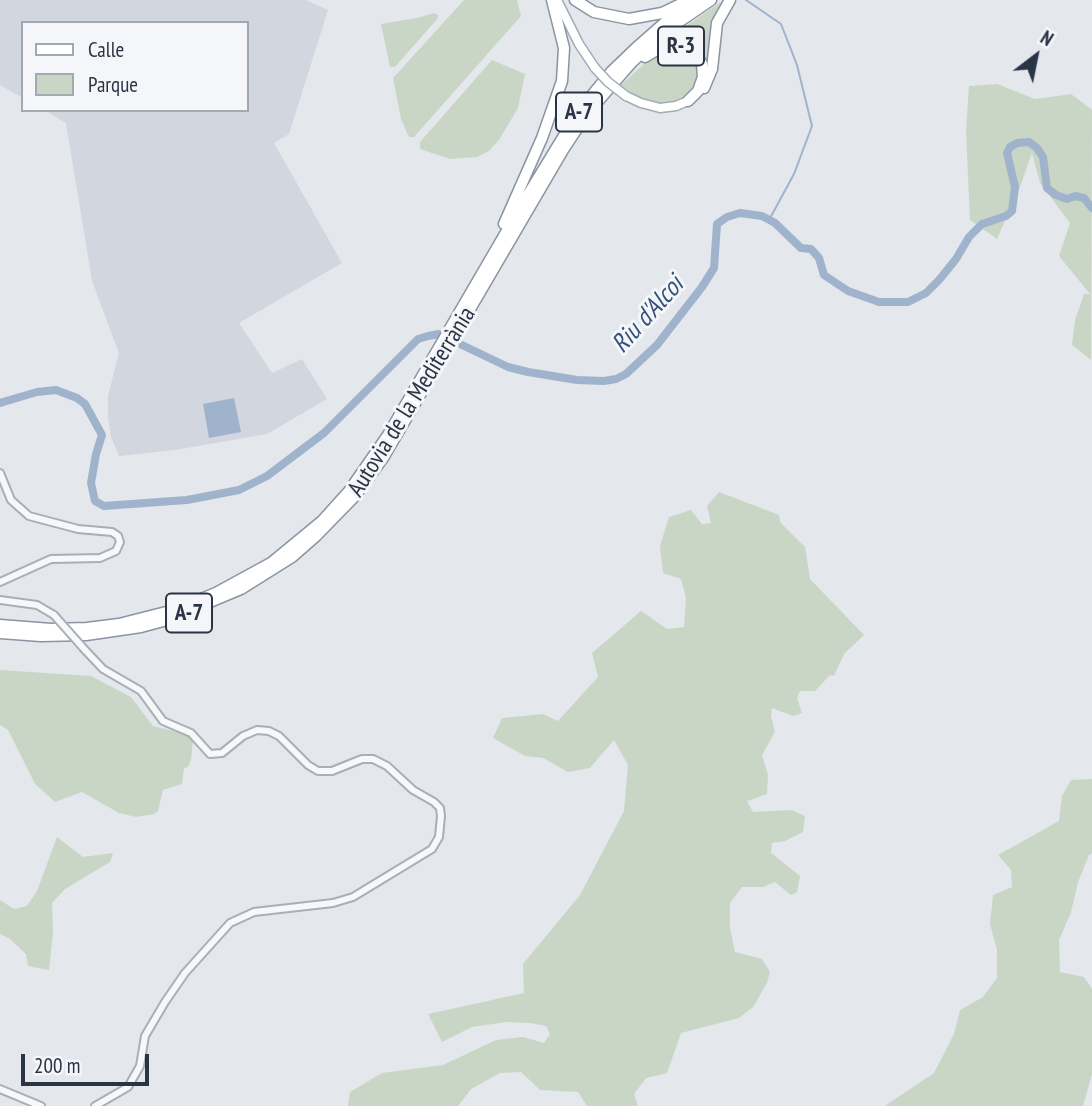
<!DOCTYPE html>
<html>
<head>
<meta charset="utf-8">
<style>
  body { margin:0 }
  #map { position:relative; width:1092px; height:1106px; overflow:hidden; background:#e4e7ec; font-family:"PT Sans Narrow",sans-serif }
  canvas { display:block }
  .legend { position:absolute; left:21px; top:21px; width:228px; height:91px; box-sizing:border-box; background:#f4f6f9; border:2px solid #a4a8b1; margin:0; padding:9px 12px; list-style:none; font-size:21px; color:#2b3445 }
  .legend li { display:flex; align-items:center; gap:14px; height:35px }
  .legend b { width:35px; border:2px solid #a4a8b1 }
  .north { position:absolute; left:1001px; top:21px; width:70px; height:70px; -webkit-text-stroke:5px #f4f6f9; paint-order:stroke; rotate:32deg; font-size:19px; font-weight:700; line-height:28px; text-align:center; color:#2b3445 }
  .north::after { content:''; display:block; margin:auto; width:24px; height:32px; background:#2b3445; clip-path:polygon(50% 0,100% 100%,50% 72%,0 100%) }
  .scale { position:absolute; left:21px; top:1054px; width:128px; height:32px; box-sizing:border-box; border:4px solid #2b3445; border-top:0; padding-left:9px; font-size:21px; line-height:24px; white-space:nowrap; color:#2b3445; -webkit-text-stroke:5px #f4f6f9; paint-order:stroke }
</style>
</head>
<body>
<div id="map">
<canvas width="1092" height="1106"></canvas>
<ul class="legend">
<li><b style="height:9px;background:#fff"></b>Calle</li>
<li><b style="height:19px;background:#c9d6c5"></b>Parque</li>
</ul>
<div class="north">N</div>
<div class="scale">200 m</div>
</div>
<script>
const context = document.querySelector('canvas').getContext('2d');
context.lineJoin = 'round';
function paint(path, color) { context.fillStyle = color; context.fill(path, 'evenodd'); }
const poly = rows => new Path2D(rows.map(r => 'M' + r).join(''));
function stroke(path, color, width, dash) { context.strokeStyle = color; context.lineWidth = width; context.lineCap = dash ? 'butt' : 'round'; context.setLineDash(dash || []); context.stroke(path); }
function write(font, color, halo, rows, align = 'center') {
  context.font = font + ' "PT Sans Narrow",sans-serif'; context.lineWidth = 6; context.setLineDash([]); context.textBaseline = 'middle'; context.strokeStyle = halo; context.fillStyle = color; for (const [text, x, y, turn = 0] of rows) {
    context.save(); context.translate(x, y); context.rotate((+turn || 0) * Math.PI / 180); context.textAlign = isNaN(turn) ? turn : align; if (halo) context.strokeText(text, 0, 0); context.fillText(text, 0, 0); context.restore();
  }
}
paint(poly([
  [0,0,306,0,328,10,289,134,274,143,342,263,239,323,272,373,302,359,327,399,267,434,175,450,119,456,111,437,108,417,108,396,119,353,92,281,66,123,44,110,247,110,247,23,23,23,23,98,0,85]
]), '#d2d6de');
paint(poly([
  [464,0,517,0,521,16,414,137,409,137,401,119,393,78],
  [721,2,710,34,709,40,712,41,708,70,703,54,694,45,680,40,664,41],
  [434,13,438,15,438,18,395,67,390,67,381,24,417,18],
  [674,49,691,55,698,67,697,83,683,98,674,103,656,105,634,97,619,87,646,62,656,55],
  [492,60,525,74,518,108,499,140,489,151,477,157,450,159,420,149,420,142],
  [997,84,1035,99,1071,94,1092,110,1091,360,1072,345,1075,320,1084,294,1090,294,1059,256,1070,223,1040,183,1032,153,1020,187,997,239,970,220,966,130,969,86],
  [719,492,779,515,780,522,805,547,810,579,864,635,844,654,834,676,830,675,815,691,800,691,797,698,802,713,793,716,772,708,771,716,775,732,762,755,768,775,767,794,747,801,753,812,792,810,805,816,803,832,785,841,772,843,771,853,800,876,797,892,791,895,775,882,763,887,742,887,730,903,730,928,735,952,762,959,770,972,767,983,753,1007,739,1018,681,1033,667,1073,646,1078,634,1094,638,1106,587,1106,578,1092,540,1090,521,1072,500,1073,471,1089,458,1106,348,1106,350,1092,382,1073,443,1065,496,1040,523,1037,544,1043,550,1034,546,1026,530,1023,506,1022,472,1027,442,1042,428,1014,524,993,523,964,580,895,624,811,628,765,614,740,590,768,568,772,543,758,525,756,493,738,502,718,543,714,558,721,598,677,592,653,641,611,667,629,684,627,686,598,681,579,663,573,660,546,669,517,691,510,702,524,711,523,707,506],
  [0,670,91,676,131,697,153,726,185,734,193,740,191,760,188,767,184,768,182,784,163,790,158,811,154,814,136,817,119,813,82,792,55,802,35,784,8,730,0,725],
  [1092,779,1092,853,1089,855,1078,882,1071,912,1059,940,1060,972,1084,977,1092,989,1092,1074,1083,1106,885,1106,934,1073,954,1034,960,1010,983,997,997,978,997,950,990,924,993,895,1012,887,1011,870,998,855,1059,821,1062,796,1071,780],
  [57,837,83,857,113,853,110,862,65,889,52,903,53,932,49,970,28,966,26,954,10,939,0,934,0,900,14,909,27,906,37,891]
]), '#c9d6c5');
paint(poly([
  [234,398,241,432,209,438,203,404]
]), '#9fb4cc');
stroke(poly([
  [746,0,781,24,797,65,812,126,794,174,769,220]
]), '#9fb4cc', 2);
stroke(poly([
  [0,403,37,392,56,390,77,398,85,404,102,435,96,454,91,483,95,501,104,506,187,500,239,490,267,476,324,433,418,339,428,336,439,334,508,367,528,372,577,380,604,381,616,379,626,374,657,345,702,287,714,268,717,224,727,217,740,213,762,216,775,223,801,248,811,249,819,258,824,275,848,291,879,302,908,302,926,293,939,280,956,259,969,237,982,224,1006,216,1012,211,1015,187,1007,153,1010,147,1017,143,1029,142,1037,148,1043,157,1047,188,1056,195,1067,199,1075,196,1084,198,1092,208]
]), '#9fb4cc', 8);
const tertiary = poly([
  [0,473,11,500,29,516,78,529,112,532,118,536,120,542,116,551,100,558,51,559,0,582],
  [0,600,37,605,54,615],
  [85,650,103,669,141,691,163,721,191,733,210,754,222,753,243,736,257,730,269,731,279,736,308,765,318,771,332,771,362,759,373,759,387,766,413,790,434,802,440,808,441,816,439,837,432,849,353,897,333,903,254,912,230,923,185,973,165,1002,145,1036,140,1066,128,1087,95,1106],
  [0,1089,41,1106]
]);
const primary = poly([
  [557,0,579,44,595,68],
  [626,96,641,103,660,108,676,106,688,101]
]);
const motorway = poly([
  [575,0,594,12,629,19,662,13,685,2],
  [645,57,660,48,675,44,695,53,702,64,703,77,698,91,688,101],
  [704,88,712,69,717,23,730,0],
  [504,224,542,138,562,81,564,48,552,0],
  [0,625,51,629,87,628,119,624,174,610,216,593,271,563,322,521,349,491,388,435,526,198,579,111,612,71,636,48,669,19,698,0],
  [0,633,41,636,86,635,141,627,167,620,241,589,292,557,316,536,355,496,383,458,563,150,586,115,632,62,667,30,711,0]
]);
stroke(tertiary, '#a9aeb7', 10);
stroke(primary, '#a3abb8', 11);
stroke(motorway, '#8b94a3', 13);
stroke(tertiary, '#f7f8fa', 6);
stroke(primary, '#fff', 8);
stroke(motorway, '#fff', 10);
const tertiaryBridge = poly([
  [54,615,85,650]
]);
const primaryBridge = poly([
  [595,68,608,82,626,96]
]);
stroke(tertiaryBridge, '#a9aeb7', 10, []);
stroke(primaryBridge, '#a3abb8', 11, []);
stroke(tertiaryBridge, '#f7f8fa', 6);
stroke(primaryBridge, '#fff', 8);
for (const [x, y, w] of [
  [681,46,46],
  [579,112,46],
  [189,613,46]
]) { const box = new Path2D(); box.roundRect(x - w / 2, y - 19.5, w, 39, 5); context.fillStyle = '#f4f6f9'; context.fill(box); stroke(box, '#2b3445', 2); }
write('bold 23px', '#2b3445', null, [
  ["R-3",681,46],
  ["A-7",579,112],
  ["A-7",189,613]
]);
write('24px', '#2b3445', '#f4f6f9', [
  ["Autovia de la Mediterrània",412,402,-58]
]);
write('italic 26px', '#34527a', '#f4f6f9', [
  ["Riu d'Alcoi",648,315,-48]
]);
</script>
</body>
</html>
